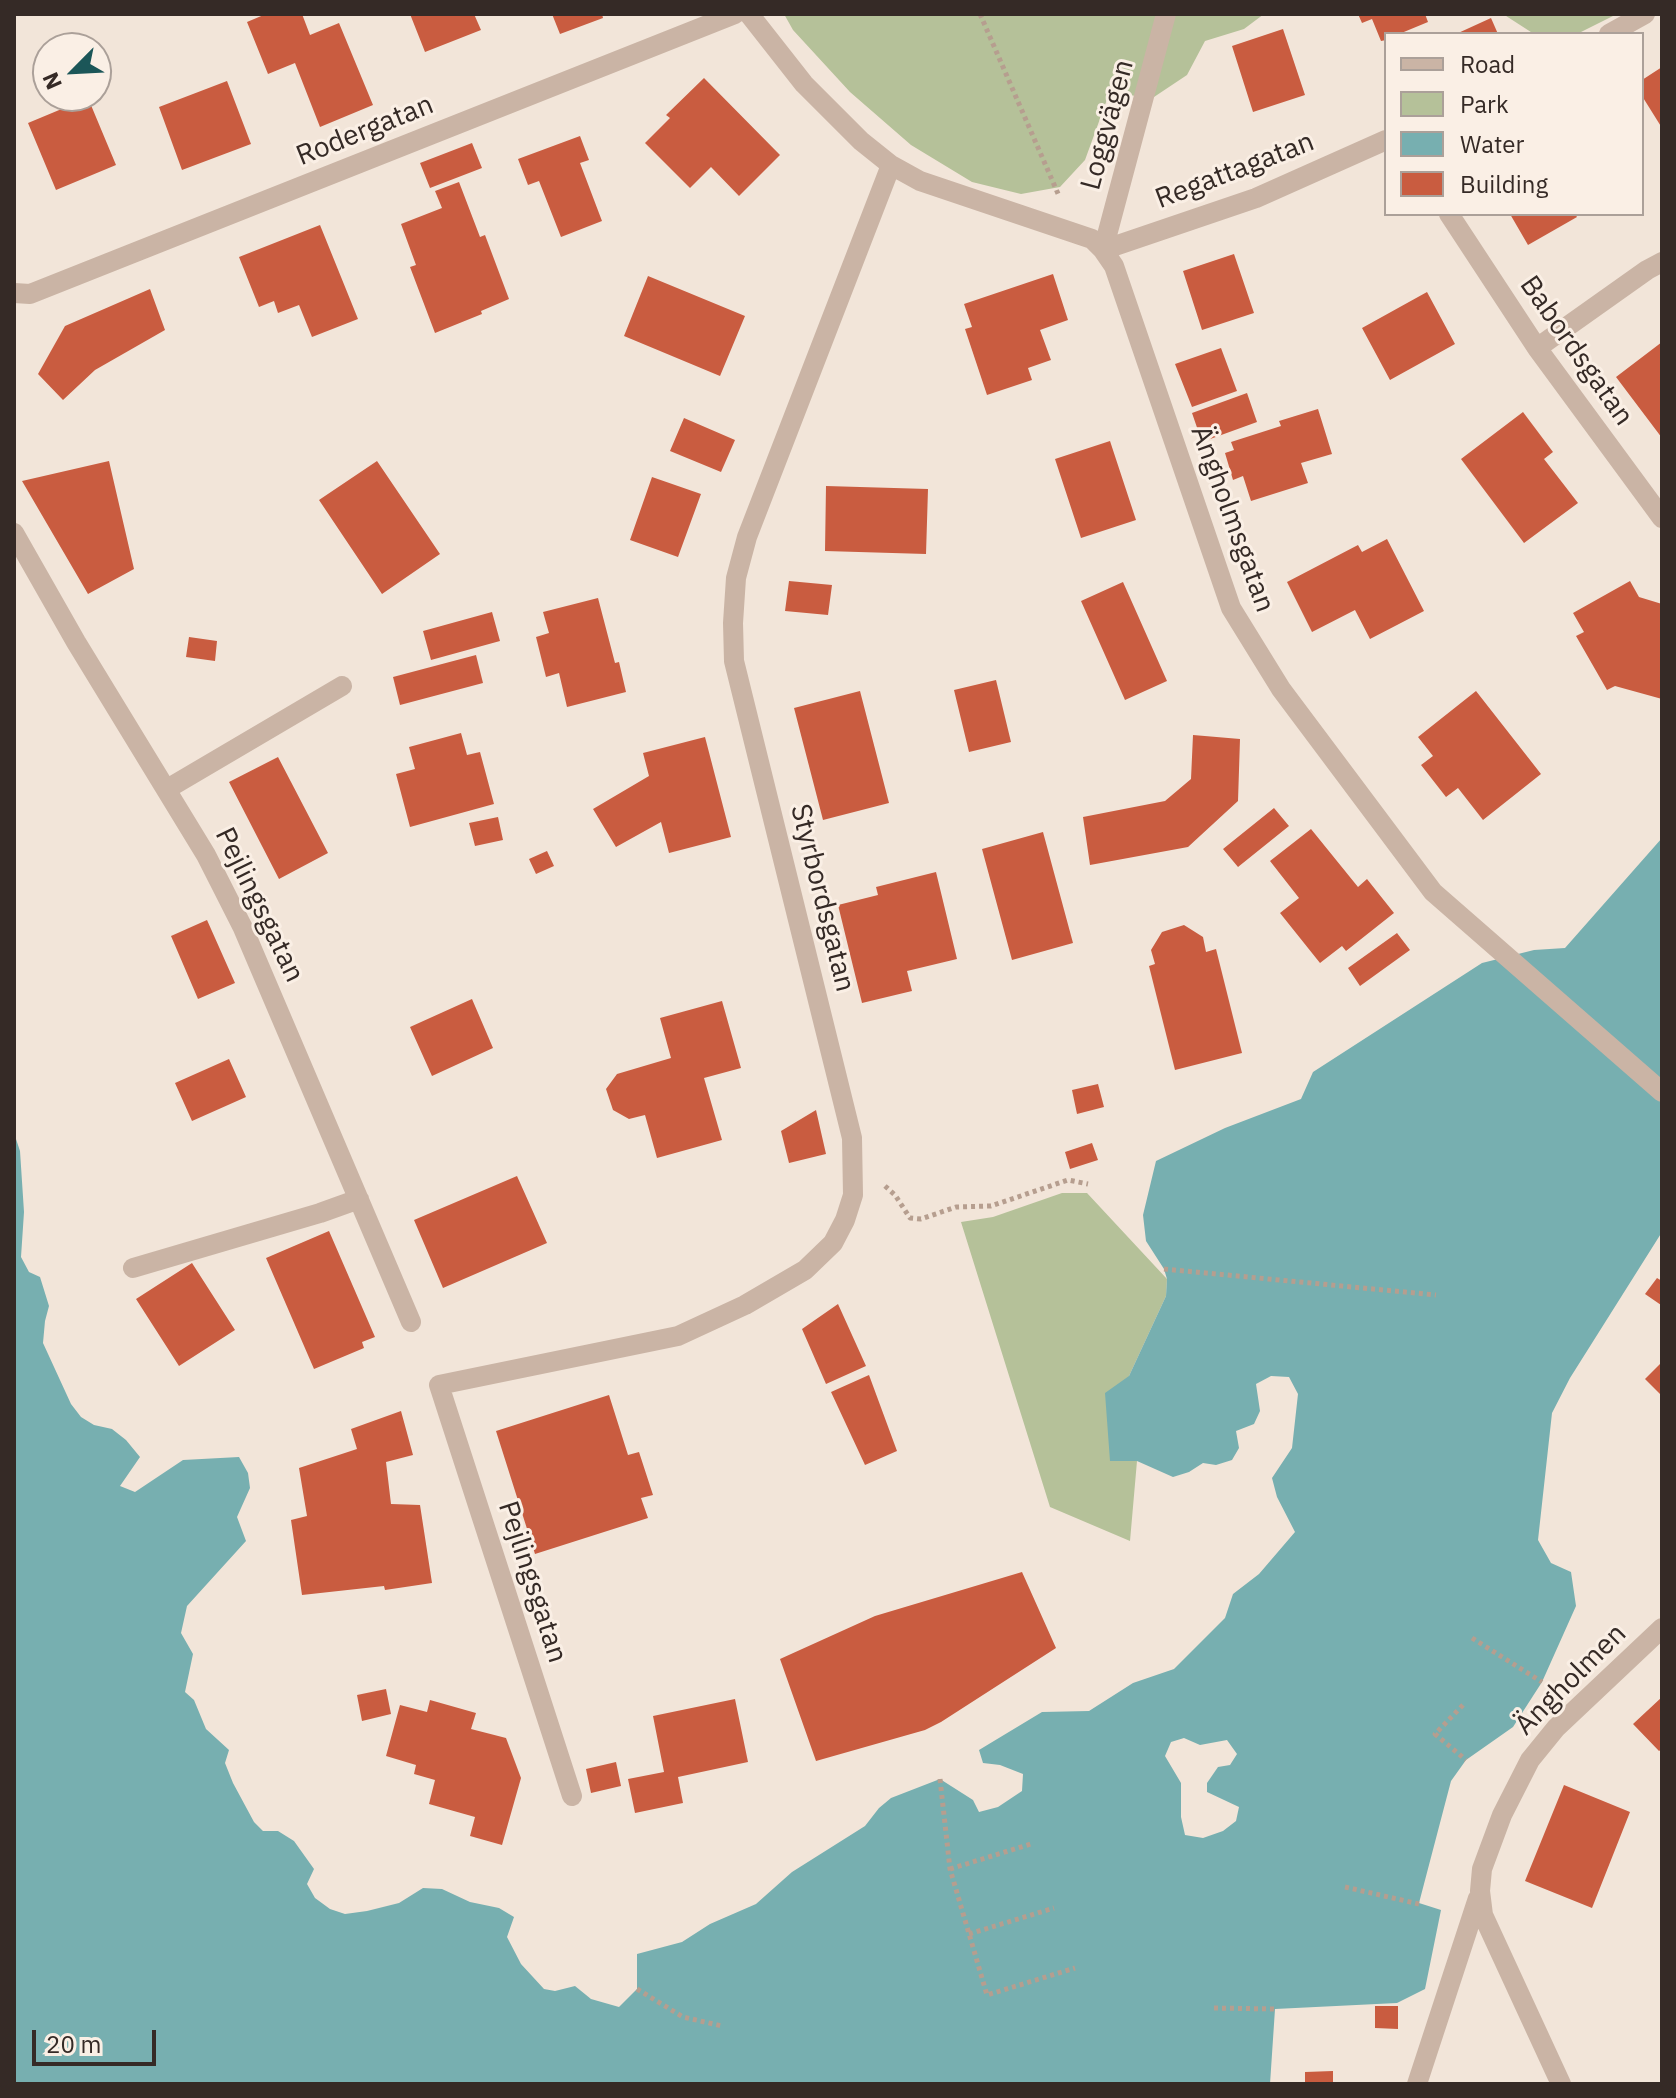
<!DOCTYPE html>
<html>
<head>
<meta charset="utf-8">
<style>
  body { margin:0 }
  #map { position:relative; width:1676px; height:2098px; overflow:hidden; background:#f2e5d9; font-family:"IBM Plex Sans",sans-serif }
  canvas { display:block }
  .frame { position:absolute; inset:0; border:16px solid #352a26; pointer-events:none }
  .legend { position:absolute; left:1384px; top:32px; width:260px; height:184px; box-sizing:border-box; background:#faefe5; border:2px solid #aba099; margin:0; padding:10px 14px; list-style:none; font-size:24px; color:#352a26 }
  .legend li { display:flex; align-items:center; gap:16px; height:40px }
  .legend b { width:40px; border:2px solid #aba099 }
  .north { position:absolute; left:32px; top:32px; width:80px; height:80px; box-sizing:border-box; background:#faefe5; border:2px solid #aba099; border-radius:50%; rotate:246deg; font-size:22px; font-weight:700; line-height:32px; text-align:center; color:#352a26 }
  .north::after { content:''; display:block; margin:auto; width:28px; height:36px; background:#1b5658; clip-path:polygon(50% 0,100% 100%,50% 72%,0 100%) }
  .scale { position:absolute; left:32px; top:2030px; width:124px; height:36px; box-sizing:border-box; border:4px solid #352a26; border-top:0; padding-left:10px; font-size:24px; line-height:28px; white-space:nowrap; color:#352a26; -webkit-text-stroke:6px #faefe5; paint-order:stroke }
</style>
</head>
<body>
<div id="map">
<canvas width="1676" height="2098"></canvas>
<div class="frame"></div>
<ul class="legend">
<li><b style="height:10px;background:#cab4a5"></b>Road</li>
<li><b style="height:22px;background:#b5c199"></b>Park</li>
<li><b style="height:22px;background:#77afb0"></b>Water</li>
<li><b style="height:22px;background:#c95c40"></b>Building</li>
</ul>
<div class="north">N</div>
<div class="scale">20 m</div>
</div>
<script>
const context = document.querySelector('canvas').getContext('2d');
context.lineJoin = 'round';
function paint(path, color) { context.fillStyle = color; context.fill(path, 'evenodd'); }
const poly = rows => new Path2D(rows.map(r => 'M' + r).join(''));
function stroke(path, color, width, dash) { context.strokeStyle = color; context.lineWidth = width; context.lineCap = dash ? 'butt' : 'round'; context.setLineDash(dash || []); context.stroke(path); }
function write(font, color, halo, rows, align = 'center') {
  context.font = font + ' "IBM Plex Sans",sans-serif'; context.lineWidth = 6; context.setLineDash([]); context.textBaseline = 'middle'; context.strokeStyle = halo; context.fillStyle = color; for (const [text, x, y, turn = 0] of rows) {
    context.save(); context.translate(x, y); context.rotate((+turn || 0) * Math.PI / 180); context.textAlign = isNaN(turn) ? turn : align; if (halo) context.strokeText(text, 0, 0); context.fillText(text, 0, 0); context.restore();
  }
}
paint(poly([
  [784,14,1264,14,1244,29,1205,41,1187,75,1154,97,1109,94,1085,160,1060,187,1021,194,972,182,911,145,850,92,793,30],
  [1503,14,1617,14,1577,34,1534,34],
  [1062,1193,1087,1193,1167,1279,1166,1296,1129,1376,1137,1461,1130,1541,1050,1507,961,1222,993,1217]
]), '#b5c199');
paint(poly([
  [1662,838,1662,1232,1570,1378,1552,1413,1538,1540,1551,1563,1571,1572,1576,1606,1542,1682,1513,1727,1466,1760,1451,1781,1419,1903,1441,1910,1425,1989,1397,2003,1275,2009,1270,2084,14,2084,14,1133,20,1151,24,1212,21,1257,29,1272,40,1277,49,1306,45,1321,43,1343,71,1404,81,1417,94,1425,112,1429,126,1440,140,1457,120,1486,135,1492,183,1460,239,1457,248,1473,250,1488,237,1517,246,1541,187,1606,181,1633,193,1654,185,1692,194,1700,206,1729,229,1750,225,1763,233,1783,254,1822,263,1831,278,1831,294,1841,314,1869,307,1884,315,1898,330,1909,345,1914,367,1911,399,1903,423,1888,442,1889,470,1902,499,1908,514,1917,507,1937,521,1964,544,1989,555,1991,575,1986,591,1999,619,2007,637,1989,637,1954,682,1942,710,1924,756,1904,792,1872,865,1826,879,1808,891,1798,940,1779,973,1800,979,1812,998,1807,1022,1791,1023,1774,1000,1765,983,1763,979,1750,1042,1712,1089,1711,1133,1683,1174,1669,1225,1618,1233,1594,1259,1574,1295,1532,1277,1497,1272,1478,1292,1448,1298,1394,1289,1377,1271,1376,1256,1384,1260,1411,1254,1424,1236,1431,1239,1448,1232,1460,1216,1465,1203,1463,1189,1472,1173,1477,1137,1461,1110,1461,1105,1393,1129,1376,1166,1296,1167,1279,1164,1269,1146,1241,1143,1215,1156,1161,1225,1128,1301,1099,1313,1072,1482,963,1534,950,1565,948],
  [1184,1738,1200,1745,1227,1740,1237,1754,1230,1765,1218,1767,1207,1783,1207,1792,1239,1807,1236,1821,1223,1831,1203,1838,1185,1835,1181,1817,1181,1783,1165,1756,1171,1742]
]), '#77afb0');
paint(poly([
  [266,14,302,14,310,35,339,23,373,105,320,127,295,63,268,74,247,22],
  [410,14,474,14,481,30,425,52],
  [552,14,602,14,603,18,560,34],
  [1358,14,1425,14,1428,22,1399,34,1386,34,1386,40,1381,41,1372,19,1362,23],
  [1491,18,1498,34,1456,34],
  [1283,29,1305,95,1253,112,1232,46],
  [1662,67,1662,128,1642,96,1642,80],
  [704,78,780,155,739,196,711,167,690,188,645,143,670,118,666,115],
  [227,81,251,144,182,170,159,107],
  [88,98,116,165,56,190,28,123],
  [580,136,589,160,580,163,602,221,561,237,539,181,528,185,518,159],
  [472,143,482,168,430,188,420,163],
  [459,182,480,237,485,235,509,299,481,311,482,314,435,333,410,267,416,265,401,224,442,208,435,191],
  [1510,214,1575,214,1577,217,1528,245],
  [320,225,358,319,312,337,299,305,278,313,274,301,259,307,239,257],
  [1234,254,1254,313,1202,330,1183,271],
  [1053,274,1068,320,1040,330,1051,360,1028,368,1032,380,987,395,965,329,972,327,964,304],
  [648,276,745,316,720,376,624,336],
  [150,289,165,330,95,370,63,400,38,374,65,326],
  [1427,292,1455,344,1390,380,1362,328],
  [1662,342,1662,438,1616,377],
  [1221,348,1237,391,1192,407,1175,364],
  [1247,393,1257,422,1202,442,1192,413],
  [1318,409,1332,454,1301,463,1308,483,1251,501,1243,476,1233,480,1225,453,1234,450,1231,442,1281,426,1279,421],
  [1523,412,1553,452,1544,459,1578,503,1524,543,1461,459],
  [684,418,735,440,721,472,670,451],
  [1110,441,1136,520,1081,538,1055,459],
  [109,461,134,569,88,594,22,481],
  [377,461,440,554,382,594,319,500],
  [652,477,701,494,678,557,630,540],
  [826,486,928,489,926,554,825,551],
  [1387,539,1424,611,1370,639,1355,610,1312,632,1287,582,1358,545,1362,552],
  [789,581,832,585,828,615,785,611],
  [1630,581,1639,597,1662,604,1662,699,1615,686,1607,690,1576,636,1584,632,1573,613],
  [1123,582,1167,681,1125,700,1081,601],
  [598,598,615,663,619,662,626,692,567,707,559,673,546,677,536,637,549,633,543,612],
  [492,612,500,641,431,660,423,631],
  [189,637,217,641,215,661,186,657],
  [476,655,483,683,400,705,393,677],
  [996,680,1011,742,969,752,954,690],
  [860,691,889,803,823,820,794,708],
  [1476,691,1541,774,1483,820,1458,788,1446,797,1421,765,1433,756,1418,737],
  [461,733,467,755,480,752,494,804,410,827,396,774,415,769,409,747],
  [1193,735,1240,739,1238,801,1188,847,1090,865,1083,817,1165,801,1191,779],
  [705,737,731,837,669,853,661,822,616,847,593,809,649,776,643,753],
  [278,757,328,853,279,879,229,782],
  [1274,808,1289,826,1238,867,1223,849],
  [498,817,503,840,475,846,469,823],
  [1311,829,1358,887,1367,879,1394,913,1346,951,1342,946,1320,963,1280,913,1299,898,1270,861],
  [1043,832,1073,943,1012,960,982,849],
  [547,851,554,866,536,874,529,859],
  [936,872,957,959,907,971,912,991,862,1003,838,905,878,895,876,887],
  [207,920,235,983,198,999,171,936],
  [1184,925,1203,937,1206,952,1216,949,1242,1053,1175,1070,1149,966,1155,964,1151,950,1162,932],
  [1397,933,1410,950,1360,986,1348,968],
  [472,999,493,1048,432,1076,410,1027],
  [722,1001,741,1068,704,1078,722,1140,657,1158,645,1115,629,1119,613,1110,606,1089,617,1074,671,1058,660,1018],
  [229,1059,246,1097,192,1121,175,1083],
  [1098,1084,1104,1107,1077,1114,1072,1090],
  [816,1110,826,1154,789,1163,781,1131],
  [1092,1143,1098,1160,1070,1169,1065,1152],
  [517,1176,547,1243,443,1288,414,1220],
  [329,1231,375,1337,362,1342,364,1348,314,1369,266,1258],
  [192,1263,235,1330,179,1366,136,1299],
  [1657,1278,1662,1281,1661,1305,1645,1294],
  [838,1304,866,1366,826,1384,802,1329],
  [1662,1362,1662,1396,1645,1379],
  [869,1375,897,1451,865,1465,831,1392],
  [609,1395,628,1455,639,1452,653,1495,641,1498,648,1518,535,1554,496,1431],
  [401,1411,413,1455,386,1462,391,1504,420,1505,432,1583,385,1590,384,1586,302,1595,291,1520,307,1516,299,1468,357,1449,351,1429],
  [1022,1572,1056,1648,941,1722,925,1730,816,1761,780,1659,875,1616],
  [386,1689,391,1714,362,1721,357,1695],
  [1662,1697,1662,1749,1659,1751,1633,1724],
  [735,1699,748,1762,678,1777,683,1803,635,1813,628,1779,664,1772,653,1716],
  [430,1700,476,1713,471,1729,506,1738,521,1778,502,1845,470,1836,475,1817,429,1804,435,1780,414,1774,416,1765,386,1756,400,1705,427,1712],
  [616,1762,621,1786,591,1793,586,1769],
  [1564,1785,1630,1812,1592,1908,1525,1881],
  [1375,2006,1398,2006,1398,2029,1375,2028],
  [1333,2071,1333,2084,1305,2084,1305,2072]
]), '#c95c40');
stroke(poly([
  [980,14,1059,196],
  [885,1186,895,1195,910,1218,921,1219,956,1207,991,1206,1068,1180,1088,1184],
  [1164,1269,1436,1295],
  [1472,1638,1542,1682],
  [1463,1705,1435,1734,1466,1760],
  [940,1779,950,1869,987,1995,1075,1968],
  [950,1869,1034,1843],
  [1345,1887,1419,1904],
  [969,1934,1054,1908],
  [637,1989,683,2017,722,2026],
  [1214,2008,1275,2009]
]), '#b69e8f', 5, [4, 4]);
stroke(poly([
  [749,14,804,84,861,141,891,165,920,181,1092,239,1103,250,1114,266,1231,608,1281,689,1433,892,1662,1092],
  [1609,34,1645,14],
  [1449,214,1537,348,1662,518],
  [1103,250,1256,198,1386,140],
  [1103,250,1166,14],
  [14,293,30,294,735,14],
  [1537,348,1647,270,1662,262],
  [14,533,76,642,206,855,243,928,411,1322],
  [167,789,342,686],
  [133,1268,320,1213,359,1199],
  [572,1796,439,1385,678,1336,745,1305,805,1270,833,1243,845,1220,853,1195,852,1138,734,661,733,623,736,578,747,537,891,165],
  [1417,2084,1478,1898],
  [1561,2084,1483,1915,1480,1891,1482,1869,1502,1815,1530,1760,1556,1728,1662,1628]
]), '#cab4a5', 20);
write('28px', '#352a26', '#faefe5', [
  ["Loggvägen",1108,125,-75],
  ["Rodergatan",365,131,-22],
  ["Regattagatan",1235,171,-21],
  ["Babordsgatan",1576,351,55],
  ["Ängholmsgatan",1232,519,70],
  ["Styrbordsgatan",822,898,76],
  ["Pejlingsgatan",259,905,64],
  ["Pejlingsgatan",532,1582,72],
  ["Ängholmen",1571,1680,-45]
]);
</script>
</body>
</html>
